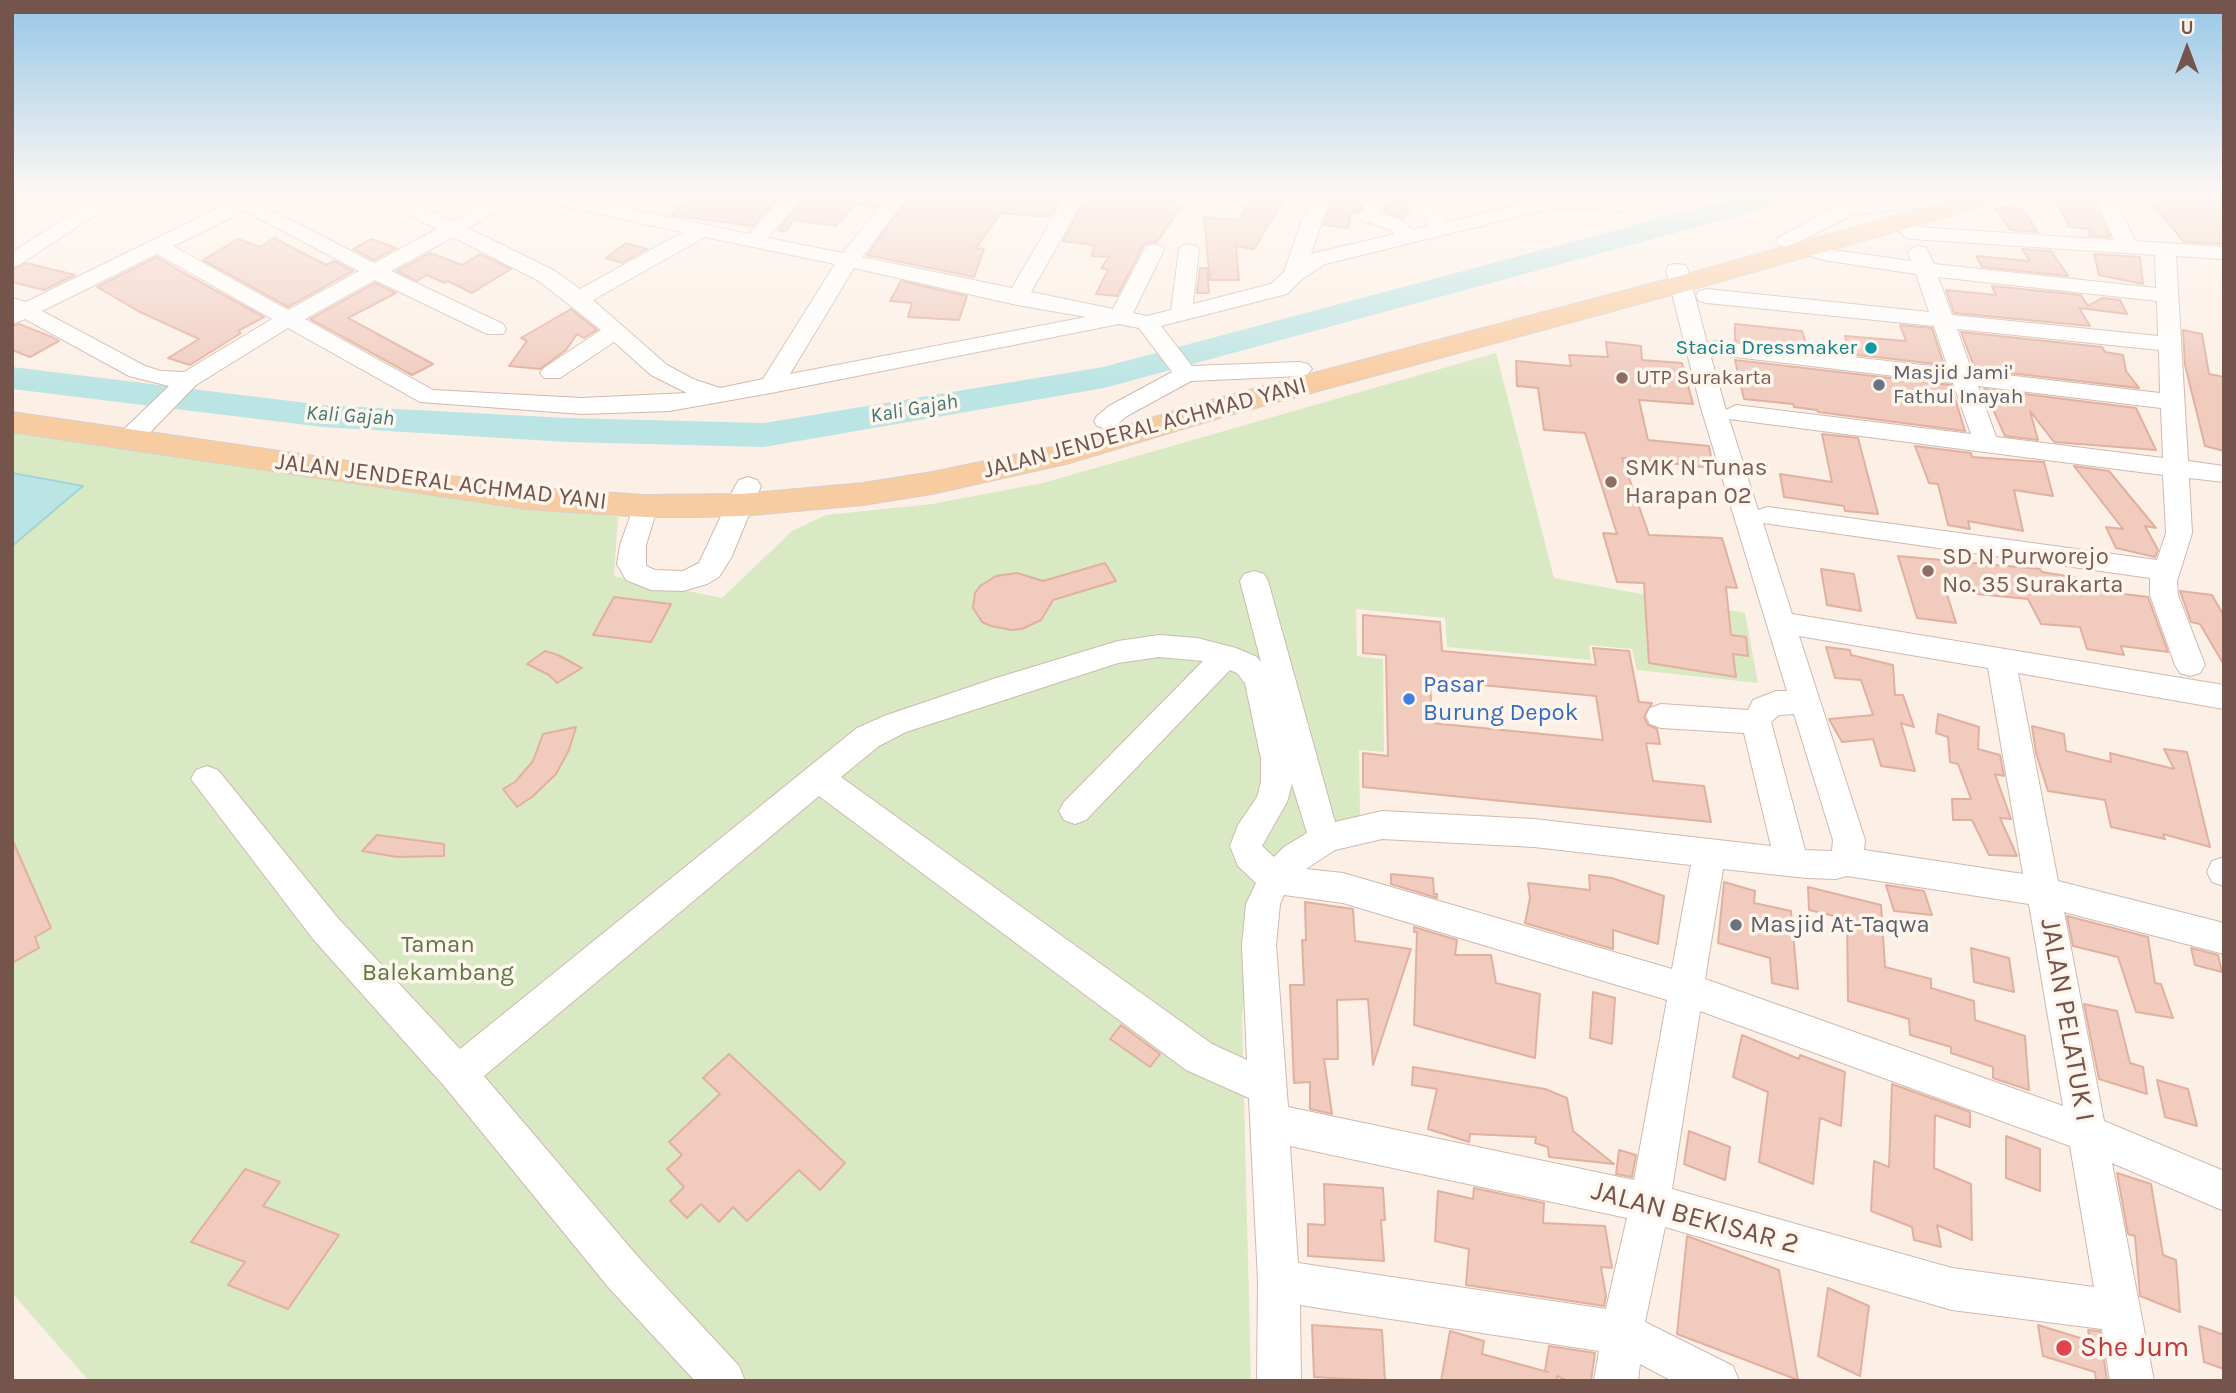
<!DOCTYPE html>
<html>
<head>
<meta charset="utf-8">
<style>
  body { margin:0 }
  #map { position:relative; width:2236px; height:1393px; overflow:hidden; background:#fcf0e6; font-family:Karla,sans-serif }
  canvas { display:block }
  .frame { position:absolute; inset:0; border:14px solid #74544b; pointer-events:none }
  .north { position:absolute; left:2152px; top:14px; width:70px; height:70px; -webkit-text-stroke:5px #fef5ec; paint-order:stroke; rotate:0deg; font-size:19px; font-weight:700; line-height:28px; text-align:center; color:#74544b }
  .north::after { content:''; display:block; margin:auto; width:24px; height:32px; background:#74544b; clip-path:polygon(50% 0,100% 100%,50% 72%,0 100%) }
</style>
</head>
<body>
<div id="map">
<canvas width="2236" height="1393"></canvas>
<div class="frame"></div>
<div class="north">U</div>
</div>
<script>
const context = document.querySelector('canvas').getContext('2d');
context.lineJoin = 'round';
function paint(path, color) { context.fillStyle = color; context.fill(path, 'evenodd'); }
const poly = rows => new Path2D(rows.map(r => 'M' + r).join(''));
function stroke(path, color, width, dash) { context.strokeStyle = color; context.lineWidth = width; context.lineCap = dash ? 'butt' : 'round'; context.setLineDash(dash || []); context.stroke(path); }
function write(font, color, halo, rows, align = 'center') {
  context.font = font + ' Karla,sans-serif'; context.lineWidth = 7; context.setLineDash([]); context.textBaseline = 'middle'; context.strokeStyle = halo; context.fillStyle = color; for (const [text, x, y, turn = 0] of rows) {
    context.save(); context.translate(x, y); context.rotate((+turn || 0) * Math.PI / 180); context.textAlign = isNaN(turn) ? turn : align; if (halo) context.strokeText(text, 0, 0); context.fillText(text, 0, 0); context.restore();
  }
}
paint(poly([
  [1496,353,1554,578,1745,613,1758,683,1637,670,1632,649,1589,645,1591,660,1447,647,1445,618,1356,609,1357,656,1383,659,1384,752,1359,750,1360,817,1256,888,1242,1018,1251,1381,89,1381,12,1293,12,432,618,517,614,576,722,598,792,531,826,515,932,504,1043,483]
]), '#d8e9c4');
const water = poly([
  [12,473,83,486,12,546,12,473]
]);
paint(water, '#bbe4e4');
stroke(water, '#a1d5d6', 2);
paint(poly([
  [1759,192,1808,192,1804,198,1104,388,764,447,567,442,323,427,12,389,12,367,323,405,567,418,764,423,1103,367,1759,192]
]), '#bbe4e4');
const building = poly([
  [694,192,720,192,748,197,748,192,782,192,753,226,671,215,694,192],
  [809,192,887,192,876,207,855,204,836,226,794,220,785,232,778,230,809,192],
  [913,192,960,192,973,201,992,201,1005,192,1063,195,1050,217,1001,213,976,248,984,249,974,277,867,255,913,192],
  [1090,192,1178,192,1174,206,1181,207,1157,242,1146,243,1142,248,1117,296,1096,294,1108,270,1101,268,1109,257,1092,256,1094,245,1063,241,1090,192],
  [1256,192,1282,202,1254,249,1236,246,1239,280,1210,280,1204,217,1238,220,1256,192],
  [1328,192,1369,192,1358,213,1352,212,1348,228,1323,225,1331,202,1328,192],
  [1394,192,1417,192,1404,219,1385,212,1394,192],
  [2053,192,2092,197,2110,237,2090,236,2089,229,2069,227,2053,192],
  [2142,192,2174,192,2176,195,2219,199,2224,206,2224,244,2184,242,2142,192],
  [1995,207,2023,209,2038,232,2010,230,1995,207],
  [274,238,326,265,334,261,353,271,288,307,203,260,238,239,260,247,274,238],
  [372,239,396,248,374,260,353,249,372,239],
  [626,243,647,249,622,263,606,258,626,243],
  [2022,249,2051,251,2068,276,1982,267,1976,256,2030,261,2022,249],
  [430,253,462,265,480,254,511,269,472,293,448,281,445,283,427,275,417,281,397,271,430,253],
  [2094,254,2140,257,2143,284,2099,275,2094,254],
  [157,257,182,272,264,317,238,331,241,333,190,365,168,358,199,339,138,311,97,287,157,257],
  [26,263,75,275,44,290,12,282,12,269,26,263],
  [1200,268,1207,268,1209,293,1197,293,1200,268],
  [901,281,967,296,959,320,908,317,912,303,890,301,901,281],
  [375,283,396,293,348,318,433,364,412,375,310,319,375,283],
  [1992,286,2081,295,2088,306,2102,298,2120,300,2127,314,2079,308,2090,326,1954,313,1946,290,1996,295,1992,286],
  [571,309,597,330,584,338,577,334,566,350,540,369,509,366,527,341,521,338,571,309],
  [19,324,52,337,59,341,30,357,12,350,12,326,19,324],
  [1735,324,1802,331,1808,349,1735,341,1735,324],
  [1900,325,1932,328,1944,365,1850,354,1845,336,1906,341,1900,325],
  [2183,330,2202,334,2209,374,2224,377,2224,451,2205,446,2185,365,2183,330],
  [1961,332,2102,347,2105,352,2123,355,2126,371,2139,388,1975,369,1961,332],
  [1606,342,1641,346,1642,360,1682,363,1693,404,1639,400,1648,440,1709,446,1713,468,1622,458,1649,535,1722,538,1737,588,1726,587,1731,635,1746,637,1748,656,1733,654,1736,677,1649,663,1644,583,1617,582,1603,533,1617,534,1585,433,1544,430,1538,388,1517,386,1516,361,1571,366,1569,355,1608,357,1606,342],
  [1735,360,1951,385,1965,431,1818,412,1817,410,1794,407,1793,404,1744,399,1735,360],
  [1984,389,2136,408,2156,450,2054,442,2030,411,2038,440,2005,436,1984,389],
  [1822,434,1858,438,1878,514,1845,511,1844,506,1784,497,1780,474,1832,482,1822,434],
  [1915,446,1971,453,1972,457,2044,462,2053,496,2014,490,2023,531,1968,521,1970,529,1948,525,1938,484,1929,483,1915,446],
  [2074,466,2109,471,2156,528,2145,526,2158,550,2155,557,2116,548,2106,527,2123,529,2074,466],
  [1898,556,2040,569,2042,572,2097,581,2100,591,2148,597,2168,652,2121,646,2124,655,2087,649,2080,627,2041,624,2028,599,1946,591,1956,623,1917,618,1898,556],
  [1105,563,1116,581,1053,600,1041,620,1022,629,1012,630,991,626,982,622,973,608,975,593,980,586,996,576,1017,573,1043,581,1105,563],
  [1821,569,1854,574,1861,611,1827,605,1821,569],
  [2180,591,2212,595,2224,616,2224,665,2200,624,2191,622,2180,591],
  [614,597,671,604,651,642,593,635,614,597],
  [1363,615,1440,622,1442,651,1596,665,1593,648,1629,651,1639,702,1652,703,1644,717,1648,725,1657,729,1660,744,1646,743,1653,781,1704,786,1711,822,1363,787,1363,753,1388,756,1386,655,1363,653,1363,615],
  [1430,680,1596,696,1603,740,1432,723,1430,680],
  [1826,647,1850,650,1851,655,1893,665,1895,695,1903,695,1914,727,1901,723,1915,771,1881,766,1873,739,1842,742,1829,719,1873,715,1861,680,1835,678,1826,647],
  [545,651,558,655,582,668,557,683,549,675,527,664,545,651],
  [1938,714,1979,727,1978,749,2000,755,2004,776,1995,774,2011,819,2000,818,2017,856,1989,855,1972,820,1953,820,1952,799,1971,799,1958,764,1950,762,1948,737,1936,733,1938,714],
  [2032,726,2064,734,2066,751,2111,762,2110,753,2174,769,2164,749,2187,752,2210,847,2163,834,2165,839,2111,827,2105,800,2048,791,2036,753,2032,726],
  [576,727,569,750,556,774,532,797,517,807,503,789,515,782,533,761,543,734,576,727],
  [377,835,444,844,444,856,397,857,362,851,377,835],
  [12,839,51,928,35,937,39,948,12,963,12,839],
  [1391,874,1433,878,1434,894,1437,894,1437,898,1391,884,1391,874],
  [1589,875,1612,878,1664,896,1658,944,1613,930,1613,949,1525,923,1530,898,1528,883,1590,890,1589,875],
  [1724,882,1755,891,1754,903,1791,911,1798,989,1772,983,1770,958,1718,943,1724,882],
  [1886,885,1924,891,1932,915,1894,911,1886,885],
  [1808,887,1881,905,1885,967,1931,979,1931,988,1974,1001,1975,1020,2025,1036,2029,1090,1993,1078,1993,1067,1951,1053,1951,1047,1910,1035,1909,1019,1848,1001,1847,919,1809,910,1808,887],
  [1305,902,1353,909,1355,941,1411,949,1373,1065,1368,999,1337,1000,1338,1059,1324,1059,1332,1114,1310,1109,1310,1082,1294,1083,1290,985,1304,985,1302,940,1306,940,1305,902],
  [2067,916,2148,937,2155,983,2161,984,2173,1018,2136,1012,2118,957,2073,946,2067,916],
  [1414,927,1457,940,1455,955,1491,955,1496,983,1540,994,1535,1058,1414,1025,1417,932,1414,932,1414,927],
  [1971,948,2009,958,2014,992,1974,982,1971,948],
  [2191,948,2218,955,2222,972,2195,965,2191,948],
  [1593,992,1615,998,1612,1044,1590,1038,1593,992],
  [2084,1004,2117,1011,2130,1063,2143,1067,2147,1094,2099,1079,2084,1004],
  [1121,1025,1160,1054,1150,1067,1110,1039,1121,1025],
  [1742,1035,1799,1059,1800,1055,1845,1072,1841,1126,1820,1118,1813,1184,1759,1162,1768,1092,1733,1077,1742,1035],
  [729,1054,845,1163,820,1190,799,1170,747,1221,733,1207,719,1222,701,1204,687,1218,670,1201,684,1187,667,1169,682,1155,669,1142,720,1094,703,1078,729,1054],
  [1413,1067,1545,1089,1567,1098,1573,1131,1614,1164,1549,1157,1548,1147,1535,1143,1536,1137,1470,1134,1469,1142,1428,1129,1437,1089,1412,1085,1413,1067],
  [2157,1080,2188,1089,2197,1126,2165,1117,2157,1080],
  [1892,1084,1970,1112,1970,1127,1935,1115,1934,1168,1971,1184,1972,1240,1937,1225,1941,1247,1914,1240,1912,1227,1871,1211,1874,1161,1889,1167,1892,1084],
  [1689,1131,1730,1147,1725,1180,1684,1164,1689,1131],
  [2006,1136,2040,1149,2040,1191,2006,1178,2006,1136],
  [1619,1150,1636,1155,1632,1177,1616,1174,1619,1150],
  [245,1169,280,1182,263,1206,339,1235,288,1309,228,1285,245,1262,191,1242,245,1169],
  [2117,1173,2151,1184,2163,1255,2176,1260,2180,1312,2140,1296,2135,1236,2128,1234,2117,1173],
  [1324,1184,1383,1188,1385,1220,1381,1220,1384,1261,1308,1256,1308,1224,1325,1225,1324,1184],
  [1474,1188,1544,1203,1543,1223,1605,1226,1612,1268,1601,1267,1606,1296,1604,1306,1466,1285,1469,1249,1435,1241,1438,1191,1473,1199,1474,1188],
  [1687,1236,1779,1270,1798,1380,1677,1334,1687,1236],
  [1828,1288,1869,1306,1860,1376,1818,1356,1828,1288],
  [1312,1325,1382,1330,1385,1381,1314,1377,1312,1325],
  [2038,1325,2090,1341,2088,1330,2100,1331,2107,1381,2096,1381,2095,1372,2043,1356,2038,1325],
  [2199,1326,2224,1335,2224,1369,2204,1362,2199,1326],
  [1450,1331,1484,1341,1482,1354,1548,1372,1545,1371,1549,1346,1595,1353,1591,1381,1568,1381,1557,1376,1556,1381,1441,1381,1450,1331]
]);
paint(building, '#f0cbbe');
stroke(building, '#e2b09f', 2);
const minor = poly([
  [106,192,130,192,19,265,12,267,12,252,106,192],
  [213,192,239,192,245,196,253,192,265,193,268,197,260,204,374,263,437,229,372,196,369,192,395,192,452,221,504,192,529,192,468,228,555,271,580,289,683,232,557,205,535,192,561,192,570,196,749,234,786,192,807,192,768,238,843,253,891,192,911,192,862,257,1012,288,1068,192,1088,192,1031,292,1113,309,1144,250,1147,246,1154,244,1161,246,1164,250,1133,313,1147,316,1171,310,1179,250,1182,246,1189,244,1196,246,1199,250,1193,304,1271,284,1284,272,1308,203,1274,198,1264,192,1317,192,1326,197,1329,201,1311,254,1394,234,1391,230,1362,220,1359,216,1372,192,1392,192,1381,213,1405,222,1412,230,1429,226,1415,204,1420,192,1440,192,1435,204,1447,222,1550,197,1599,197,1601,192,1621,192,1618,199,1626,201,1657,192,1690,192,1687,196,1626,213,1606,209,1550,209,1325,264,1302,279,1287,294,1161,326,1192,366,1300,362,1308,364,1312,369,1308,374,1300,376,1191,381,1127,416,1115,426,1106,429,1097,426,1094,421,1097,416,1109,406,1172,372,1139,328,1119,324,771,393,669,411,582,414,420,402,288,328,196,385,138,445,129,447,120,445,117,439,120,433,169,386,129,376,25,319,12,324,12,298,26,302,229,203,213,192],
  [245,211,359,271,288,310,173,246,245,211],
  [453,237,539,281,601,330,544,368,540,373,544,378,560,378,614,342,651,375,687,393,582,398,433,390,305,319,375,280,487,334,503,334,506,329,503,324,391,271,453,237],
  [705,237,835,264,763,379,720,388,693,379,667,365,593,300,705,237],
  [157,254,272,319,184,372,161,371,145,366,42,311,157,254],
  [854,268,1017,305,1086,317,790,374,854,268],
  [963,192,1002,192,992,198,973,198,963,192],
  [2093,192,2113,192,2135,241,2224,247,2224,259,2176,256,2188,461,2224,466,2224,482,2189,478,2192,533,2177,581,2178,595,2205,665,2200,673,2190,676,2180,673,2175,665,2150,595,2150,578,1763,523,1792,614,2224,685,2224,709,2018,673,2058,881,2224,923,2224,954,2064,912,2104,1121,2224,1171,2224,1211,2112,1163,2154,1381,2110,1381,2102,1329,1952,1310,1665,1227,1645,1322,1733,1366,1739,1381,1672,1381,1640,1364,1638,1381,1594,1381,1599,1351,1300,1305,1301,1381,1257,1381,1258,1281,1249,1098,1186,1070,819,796,484,1076,639,1258,739,1366,745,1381,695,1381,609,1288,445,1087,313,939,191,779,196,770,207,766,218,770,337,917,460,1049,857,728,884,716,993,679,1118,641,1159,635,1197,638,1236,648,1257,657,1261,662,1240,581,1244,574,1254,571,1264,574,1268,581,1335,822,1382,811,1534,819,1771,846,1744,733,1661,728,1650,724,1646,716,1650,708,1661,704,1748,710,1753,700,1776,691,1787,691,1701,408,1666,270,1669,265,1677,264,1685,265,1688,270,1707,343,1714,341,1948,368,1934,326,1707,303,1699,301,1696,296,1699,291,1707,289,1929,312,1916,274,1823,260,1803,253,1800,249,1803,245,1810,243,1833,250,1911,261,1908,252,1912,248,1919,246,1926,248,1934,264,2156,288,2155,255,1912,239,1905,237,1892,223,1895,219,1902,217,1909,219,1918,227,2114,240,2093,192],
  [1938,277,2157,301,2158,336,1952,315,1938,277],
  [1957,329,2159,350,2160,393,1972,371,1957,329],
  [1710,354,1953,383,1971,434,1736,405,1726,410,1710,354],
  [1978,386,2161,408,2163,458,1996,437,1978,386],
  [1729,419,2163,475,2166,533,2157,560,1768,507,1758,510,1729,419],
  [1799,636,1988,668,2023,874,1864,850,1865,840,1799,636],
  [1159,657,1203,661,1064,802,1059,811,1064,820,1075,824,1086,820,1230,670,1237,673,1245,683,1261,759,1261,782,1257,797,1238,825,1230,846,1238,866,1256,883,1246,904,1242,945,1247,1060,1212,1044,841,777,879,746,906,732,1118,663,1159,657],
  [1794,714,1833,840,1832,851,1805,850,1771,722,1779,715,1794,714],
  [1292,784,1307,833,1284,847,1274,857,1262,846,1287,802,1292,784],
  [1382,839,1534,847,1691,865,1672,969,1343,873,1306,869,1335,850,1382,839],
  [1723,869,1807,878,1836,879,1847,876,2029,904,2063,1106,1705,979,1723,869],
  [1284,895,1343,903,1667,1000,1634,1180,1288,1107,1276,945,1280,904,1284,895],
  [1700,1011,2070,1146,2094,1287,1952,1268,1672,1189,1700,1011],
  [1290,1146,1627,1218,1606,1309,1298,1263,1290,1146],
  [1933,195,1940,197,1943,201,1940,205,1852,215,1793,245,1786,247,1779,245,1776,241,1779,237,1840,205,1933,195],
  [748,477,757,480,761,486,731,558,719,577,707,584,683,591,651,590,626,580,617,564,620,545,636,500,645,497,654,500,658,506,646,545,646,566,655,570,683,571,699,563,735,486,739,480,748,477],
  [2224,857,2224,886,2212,882,2207,872,2212,861,2224,857]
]);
const major = poly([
  [1980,192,2020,192,2017,197,1690,290,1226,416,1066,464,932,494,863,505,741,516,697,517,645,517,527,509,12,432,12,412,527,487,645,495,741,494,863,483,932,472,1062,445,1204,402,1672,278,1980,192]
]);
stroke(minor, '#cfb9af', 2);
stroke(major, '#d8cfcd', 2);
paint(minor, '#fff');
paint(major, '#f8cca1');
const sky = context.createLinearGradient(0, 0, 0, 387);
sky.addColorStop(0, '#96c7e6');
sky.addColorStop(0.5, '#fef8f4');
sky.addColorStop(1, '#fef8f400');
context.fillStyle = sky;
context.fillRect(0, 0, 2236, 387);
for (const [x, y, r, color] of [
  [1871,348,7,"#0f9aa8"],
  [1622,378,7,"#8d6e63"],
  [1879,385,7,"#6b7280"],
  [1611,482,7,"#8d6e63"],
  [1928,571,7,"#8d6e63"],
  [1409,699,7,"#3f7fe0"],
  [1736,925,7,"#6b7280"],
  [2064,1348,9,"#e0444e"]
]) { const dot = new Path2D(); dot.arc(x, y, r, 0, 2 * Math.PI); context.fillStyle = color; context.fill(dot); stroke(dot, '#fef5ec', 2.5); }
write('21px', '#0d838f', '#fef5ec', [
  ["Stacia Dressmaker",1857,348]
], 'right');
write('21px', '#5b616d', '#fef5ec', [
  ["Masjid Jami'",1893,373],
  ["Fathul Inayah",1893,397]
], 'left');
write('21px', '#785e54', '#fef5ec', [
  ["UTP Surakarta",1636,378]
], 'left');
write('italic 21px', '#407778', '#fef5ec', [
  ["Kali Gajah",914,409,-10],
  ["Kali Gajah",350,416,4]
]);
write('24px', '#74544b', '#fef5ec', [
  ["JALAN JENDERAL ACHMAD YANI",1145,428,-15],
  ["JALAN JENDERAL ACHMAD YANI",441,482,7]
]);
write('24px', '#785e54', '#fef5ec', [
  ["SMK N Tunas",1625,468],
  ["Harapan 02",1625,496],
  ["SD N Purworejo",1942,557],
  ["No. 35 Surakarta",1942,585]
], 'left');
write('24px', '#366cbe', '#fef5ec', [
  ["Pasar",1423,685],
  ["Burung Depok",1423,713]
], 'left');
write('24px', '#5b616d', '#fef5ec', [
  ["Masjid At-Taqwa",1750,925]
], 'left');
write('24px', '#5b7943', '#fef5ec', [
  ["Taman",438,945],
  ["Balekambang",438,973]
]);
write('28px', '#74544b', '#fef5ec', [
  ["JALAN PELATUK I",2067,1020,80],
  ["JALAN BEKISAR 2",1695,1218,15]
]);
write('28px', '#be3a42', '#fef5ec', [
  ["She Jum",2080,1348]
], 'left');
</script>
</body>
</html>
